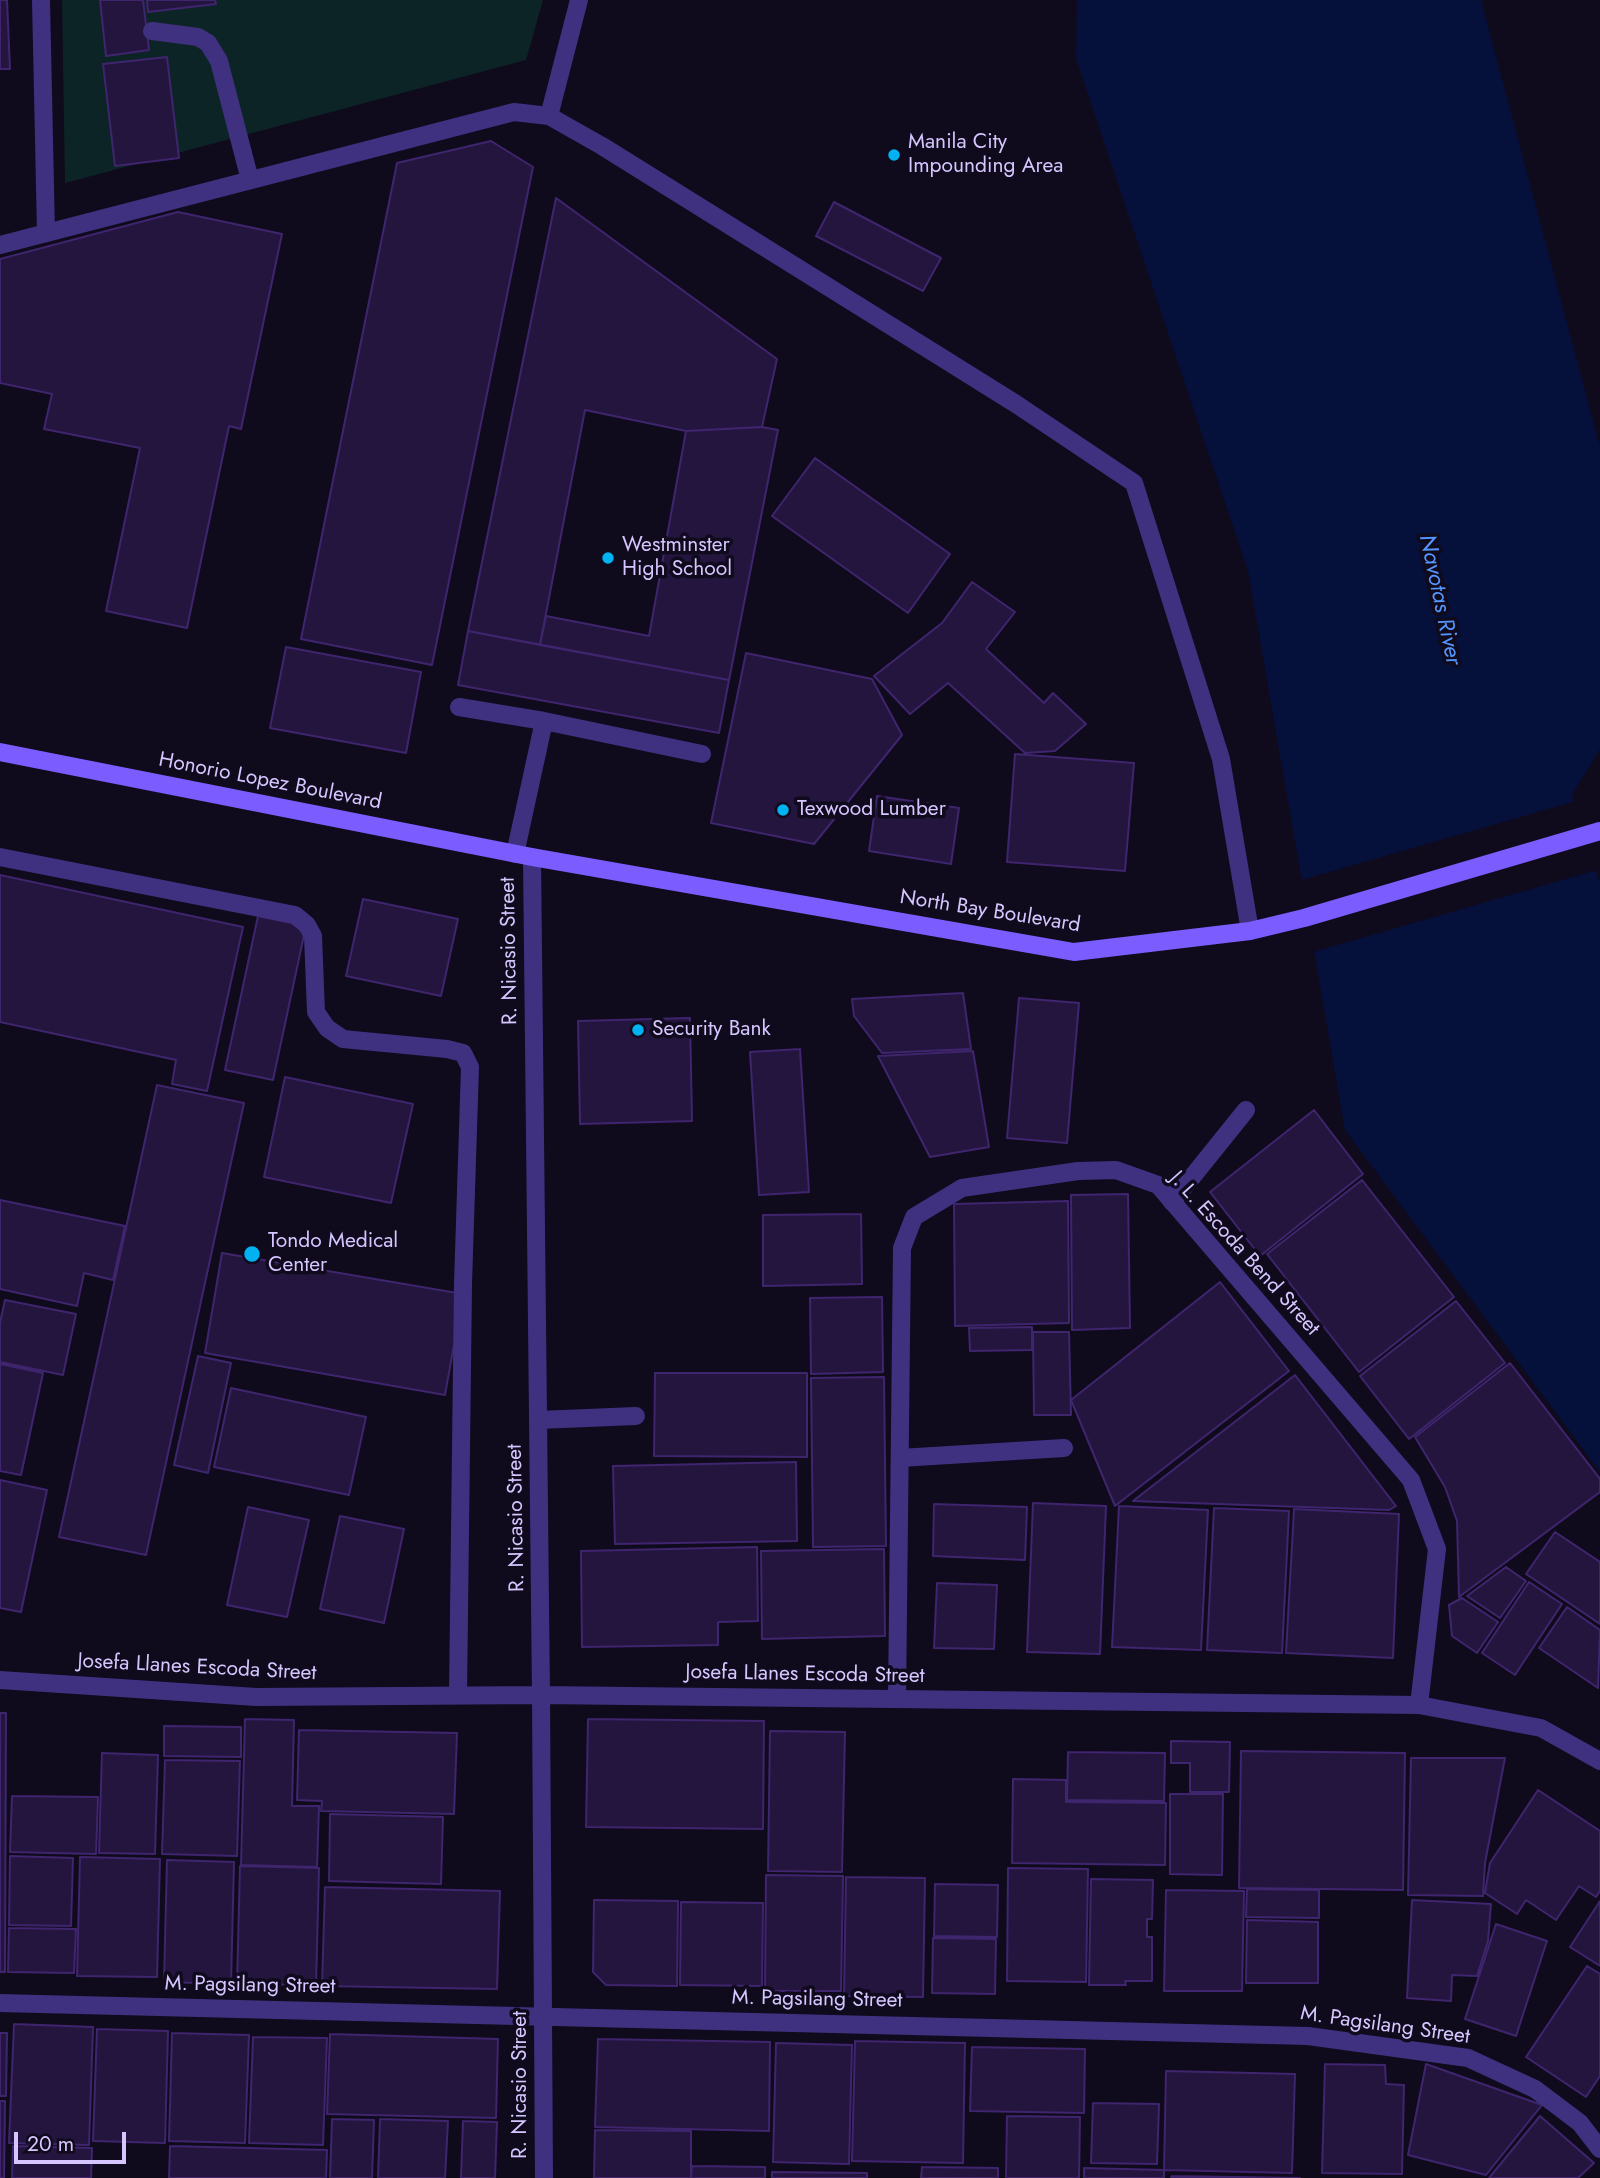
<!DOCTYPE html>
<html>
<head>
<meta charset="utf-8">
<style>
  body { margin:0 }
  #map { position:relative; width:1600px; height:2178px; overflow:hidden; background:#100a1d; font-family:Jost,sans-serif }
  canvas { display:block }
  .scale { position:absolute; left:14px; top:2132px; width:112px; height:32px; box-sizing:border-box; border:4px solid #d5c6ff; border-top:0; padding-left:9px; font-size:21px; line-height:24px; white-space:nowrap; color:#d5c6ff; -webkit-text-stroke:5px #100a1d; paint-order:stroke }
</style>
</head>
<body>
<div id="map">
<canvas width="1600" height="2178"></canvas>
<div class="scale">20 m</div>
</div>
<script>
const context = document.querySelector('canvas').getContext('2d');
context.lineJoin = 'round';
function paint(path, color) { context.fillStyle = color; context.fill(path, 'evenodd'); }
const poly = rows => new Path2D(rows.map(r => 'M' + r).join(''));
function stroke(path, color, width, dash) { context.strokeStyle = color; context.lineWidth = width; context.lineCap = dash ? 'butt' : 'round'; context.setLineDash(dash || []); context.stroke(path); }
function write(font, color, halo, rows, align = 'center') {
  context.font = font + ' Jost,sans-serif'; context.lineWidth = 7; context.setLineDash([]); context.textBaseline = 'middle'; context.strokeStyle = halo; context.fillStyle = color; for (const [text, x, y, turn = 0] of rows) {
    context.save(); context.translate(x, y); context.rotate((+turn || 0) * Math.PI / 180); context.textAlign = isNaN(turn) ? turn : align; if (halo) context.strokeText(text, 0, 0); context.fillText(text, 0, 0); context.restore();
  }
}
paint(poly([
  [62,0,543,0,526,60,65,183]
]), '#0d2427');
paint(poly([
  [1077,0,1481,0,1600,447,1600,749,1572,795,1600,884,1600,1472,1345,1130,1248,571,1076,59]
]), '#05103b');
paint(poly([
  [1576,801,1597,870,1313,952,1298,881]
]), '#100a1d');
const building = poly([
  [0,0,7,0,10,69,0,69,0,0],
  [100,0,143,0,149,50,106,56,100,0],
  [147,0,215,0,216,4,148,12,147,0],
  [167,57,179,158,115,166,103,64,167,57],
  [491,141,533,167,432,665,301,639,397,163,491,141],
  [556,198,777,359,762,427,686,431,585,410,540,645,468,631,556,198],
  [834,202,941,258,923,291,816,236,834,202],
  [178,212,282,234,241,429,229,426,187,628,106,611,140,448,44,429,52,394,0,383,0,259,178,212],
  [762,427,778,430,729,680,540,645,546,616,649,636,686,431,762,427],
  [815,458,950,554,908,613,772,516,815,458],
  [972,582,1015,612,986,649,1044,703,1053,693,1086,724,1055,751,1025,753,948,683,910,714,874,676,942,623,972,582],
  [468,631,729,680,719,733,458,685,468,631],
  [286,647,421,672,406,753,270,728,286,647],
  [746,653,872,679,902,735,814,844,711,823,746,653],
  [1015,754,1134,763,1125,871,1007,862,1015,754],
  [877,796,959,808,951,864,869,851,877,796],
  [0,875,243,927,207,1091,172,1084,176,1060,0,1022,0,875],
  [363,899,458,919,441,996,346,976,363,899],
  [258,916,306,926,273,1080,225,1070,258,916],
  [963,993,971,1049,882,1053,854,1016,852,999,963,993],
  [1019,998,1079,1003,1067,1143,1007,1138,1019,998],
  [690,1018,692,1121,580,1124,578,1021,690,1018],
  [800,1049,809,1192,759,1195,750,1052,800,1049],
  [973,1051,989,1147,930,1157,878,1056,973,1051],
  [285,1077,413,1104,391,1203,264,1177,285,1077],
  [157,1085,244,1103,146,1555,59,1537,157,1085],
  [1314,1110,1363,1174,1260,1256,1210,1192,1314,1110],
  [1362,1180,1454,1297,1359,1372,1267,1254,1362,1180],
  [1128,1194,1130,1328,1072,1330,1071,1195,1128,1194],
  [0,1200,125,1226,113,1280,84,1273,77,1306,0,1289,0,1200],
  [1068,1201,1069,1323,955,1326,954,1204,1068,1201],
  [861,1214,862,1284,763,1286,763,1215,861,1214],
  [222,1253,463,1294,445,1395,205,1353,222,1253],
  [1220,1282,1289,1371,1115,1506,1071,1400,1220,1282],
  [882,1297,883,1372,811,1374,810,1298,882,1297],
  [5,1300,76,1314,63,1375,0,1362,0,1323,5,1300],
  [1456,1301,1505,1363,1409,1439,1360,1376,1456,1301],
  [1032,1327,1032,1350,970,1351,969,1328,1032,1327],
  [1033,1332,1069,1332,1071,1415,1034,1415,1033,1332],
  [198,1356,231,1363,208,1473,174,1465,198,1356],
  [1510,1363,1600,1479,1600,1492,1459,1597,1457,1521,1445,1487,1415,1437,1510,1363],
  [0,1364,43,1373,21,1475,0,1471,0,1364],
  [655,1373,807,1373,807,1457,654,1456,655,1373],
  [1295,1375,1396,1506,1389,1510,1133,1501,1295,1375],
  [884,1377,886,1546,813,1547,811,1378,884,1377],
  [231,1388,366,1417,349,1495,214,1467,231,1388],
  [796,1462,797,1541,615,1544,613,1466,796,1462],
  [0,1480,47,1490,21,1612,0,1608,0,1480],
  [1033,1503,1106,1506,1100,1654,1027,1652,1033,1503],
  [934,1504,1027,1507,1025,1560,933,1556,934,1504],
  [1119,1506,1208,1510,1201,1650,1112,1647,1119,1506],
  [248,1507,309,1520,287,1617,227,1605,248,1507],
  [1214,1508,1289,1511,1282,1653,1207,1650,1214,1508],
  [1294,1509,1399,1514,1393,1658,1286,1653,1294,1509],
  [340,1516,404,1529,384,1623,320,1609,340,1516],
  [1555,1532,1600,1562,1600,1624,1526,1574,1555,1532],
  [757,1547,758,1621,718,1622,718,1645,582,1647,581,1551,757,1547],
  [884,1549,885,1636,762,1639,761,1551,884,1549],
  [1506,1567,1526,1581,1500,1618,1467,1596,1506,1567],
  [1529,1582,1562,1604,1515,1675,1482,1653,1529,1582],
  [937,1583,997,1585,994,1649,934,1648,937,1583],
  [1462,1598,1498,1622,1477,1653,1452,1636,1449,1605,1462,1598],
  [1567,1607,1600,1630,1598,1688,1539,1648,1567,1607],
  [0,1713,6,1713,5,1972,0,1972,0,1713],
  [245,1719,294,1720,292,1806,319,1806,317,1867,241,1865,245,1719],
  [588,1719,764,1721,763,1829,586,1827,588,1719],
  [164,1726,241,1727,241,1757,164,1756,164,1726],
  [299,1730,457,1733,454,1814,321,1811,322,1801,297,1800,299,1730],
  [770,1731,845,1732,842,1872,768,1871,770,1731],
  [1171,1741,1230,1742,1229,1792,1190,1792,1190,1763,1171,1763,1171,1741],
  [1241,1751,1405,1753,1403,1890,1239,1888,1241,1751],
  [1068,1752,1165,1753,1164,1801,1067,1800,1068,1752],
  [102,1753,158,1755,155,1854,99,1853,102,1753],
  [1411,1758,1505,1758,1485,1863,1483,1896,1408,1895,1411,1758],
  [165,1760,240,1761,237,1856,162,1854,165,1760],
  [1013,1779,1066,1780,1066,1802,1166,1803,1165,1865,1012,1863,1013,1779],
  [1538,1790,1600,1831,1600,1891,1596,1897,1579,1886,1556,1920,1526,1900,1517,1914,1485,1893,1490,1863,1538,1790],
  [1170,1794,1223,1794,1222,1875,1170,1874,1170,1794],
  [12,1796,98,1797,96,1854,10,1852,12,1796],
  [330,1814,443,1817,441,1884,329,1881,330,1814],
  [10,1856,73,1858,71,1926,9,1925,10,1856],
  [80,1857,160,1859,157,1977,77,1976,80,1857],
  [167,1860,234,1862,231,1984,164,1982,167,1860],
  [240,1866,319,1868,316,1985,237,1984,240,1866],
  [1008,1868,1088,1869,1086,1982,1007,1981,1008,1868],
  [766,1875,843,1876,841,1991,765,1991,766,1875],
  [846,1877,925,1878,923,1997,844,1996,846,1877],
  [1091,1879,1153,1880,1152,1919,1147,1919,1147,1937,1152,1937,1152,1981,1125,1981,1126,1985,1089,1985,1091,1879],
  [935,1884,998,1885,997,1937,934,1936,935,1884],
  [325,1887,500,1891,497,1989,322,1986,325,1887],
  [1247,1889,1319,1890,1319,1918,1246,1917,1247,1889],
  [1166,1890,1244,1891,1242,1991,1164,1991,1166,1890],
  [594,1900,678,1901,677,1986,606,1985,593,1972,594,1900],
  [1412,1900,1491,1904,1488,1941,1477,1976,1452,1975,1451,2001,1407,1998,1412,1900],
  [1600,1901,1600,1966,1570,1947,1600,1901],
  [681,1902,763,1903,762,1986,680,1985,681,1902],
  [1247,1920,1318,1922,1318,1983,1246,1983,1247,1920],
  [1496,1924,1547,1941,1516,2036,1465,2019,1496,1924],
  [9,1928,76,1929,74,1973,8,1972,9,1928],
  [933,1938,996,1939,995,1994,932,1993,933,1938],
  [1587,1966,1600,1974,1600,2076,1586,2097,1526,2057,1587,1966],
  [14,2024,93,2027,89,2145,9,2143,14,2024],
  [97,2029,168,2031,165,2143,93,2141,97,2029],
  [0,2033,7,2033,6,2096,0,2096,0,2033],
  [172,2033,249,2035,245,2143,169,2141,172,2033],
  [330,2034,498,2039,496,2118,327,2114,330,2034],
  [253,2037,327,2038,323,2145,249,2143,253,2037],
  [598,2039,770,2042,769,2131,595,2127,598,2039],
  [855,2041,965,2043,963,2163,852,2161,855,2041],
  [776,2043,852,2045,849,2164,773,2162,776,2043],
  [972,2047,1085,2049,1084,2113,970,2111,972,2047],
  [1325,2064,1385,2065,1386,2084,1404,2085,1402,2174,1322,2173,1325,2064],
  [1426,2064,1542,2105,1486,2175,1408,2155,1426,2064],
  [1166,2071,1295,2074,1292,2173,1164,2170,1166,2071],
  [0,2101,5,2101,4,2178,0,2178,0,2101],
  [1093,2103,1159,2104,1157,2164,1091,2163,1093,2103],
  [1007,2116,1080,2117,1079,2178,1006,2178,1007,2116],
  [1540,2116,1594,2163,1578,2178,1489,2178,1540,2116],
  [332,2119,374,2120,372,2178,330,2178,332,2119],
  [380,2119,448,2121,445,2178,378,2178,380,2119],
  [463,2121,497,2122,495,2178,461,2178,463,2121],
  [595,2130,691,2131,691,2178,594,2178,595,2130],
  [13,2146,92,2148,91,2178,12,2178,13,2146],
  [170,2146,327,2150,326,2178,169,2178,170,2146],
  [692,2166,765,2167,765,2178,691,2178,692,2166],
  [922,2167,998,2168,998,2178,921,2178,922,2167],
  [1084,2168,1164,2170,1164,2178,1084,2178,1084,2168],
  [772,2172,867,2173,867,2178,772,2178,772,2172],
  [1172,2176,1300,2178,1171,2178,1172,2176]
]);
paint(building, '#24153f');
stroke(building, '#3f256d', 2);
stroke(poly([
  [41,0,46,233],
  [152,31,198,37,208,43,219,61,250,180],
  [549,116,579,0],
  [459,707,544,721,702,754],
  [515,854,544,721],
  [0,857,295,915,307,925,313,936,316,1012,327,1028,343,1039,447,1049,463,1053,470,1067,463,1284,458,1695],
  [1172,1202,1246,1110],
  [538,1420,636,1416],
  [900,1458,1064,1448]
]), '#403180', 18);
stroke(poly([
  [0,245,514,112,549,116,602,146,944,359,1016,404,1134,483,1221,759,1250,931],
  [532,857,541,1695,544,2178],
  [0,1680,256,1697,541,1695,1419,1705,1541,1728,1600,1761],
  [897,1699,902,1248,914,1217,962,1188,1078,1171,1116,1170,1158,1185,1411,1480,1437,1549,1419,1705],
  [0,2003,1308,2036,1468,2058,1535,2089,1580,2123,1600,2149]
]), '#403180', 18);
stroke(poly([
  [0,752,532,857,1074,952,1250,931,1304,918,1600,831]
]), '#7b5dff', 18);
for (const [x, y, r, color] of [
  [894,155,7,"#00b2f1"],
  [608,558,7,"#00b2f1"],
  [783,810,7,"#00b2f1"],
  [638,1030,7,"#00b2f1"],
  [252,1254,9,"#00b2f1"]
]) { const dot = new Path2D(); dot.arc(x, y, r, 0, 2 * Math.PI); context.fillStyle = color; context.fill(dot); stroke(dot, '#100a1d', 2.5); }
write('21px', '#d5c6ff', '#100a1d', [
  ["Manila City",908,143],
  ["Impounding Area",908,167],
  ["Westminster",622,546],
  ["High School",622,570],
  ["Texwood Lumber",797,810],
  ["Security Bank",652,1030],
  ["Tondo Medical",268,1242],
  ["Center",268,1266]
], 'left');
write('21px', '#d5c6ff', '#100a1d', [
  ["Honorio Lopez Boulevard",270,782,11],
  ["North Bay Boulevard",990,912,9],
  ["R. Nicasio Street",510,951,-91],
  ["J. L. Escoda Bend Street",1244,1254,48],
  ["R. Nicasio Street",517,1518,-91],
  ["Josefa Llanes Escoda Street",197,1668,3],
  ["Josefa Llanes Escoda Street",805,1675,1],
  ["M. Pagsilang Street",250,1986,1],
  ["M. Pagsilang Street",817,2000,1],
  ["M. Pagsilang Street",1385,2026,8],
  ["R. Nicasio Street",521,2085,-90]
]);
write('italic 23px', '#5495ff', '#100a1d', [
  ["Navotas River",1439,600,78]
]);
</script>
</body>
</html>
